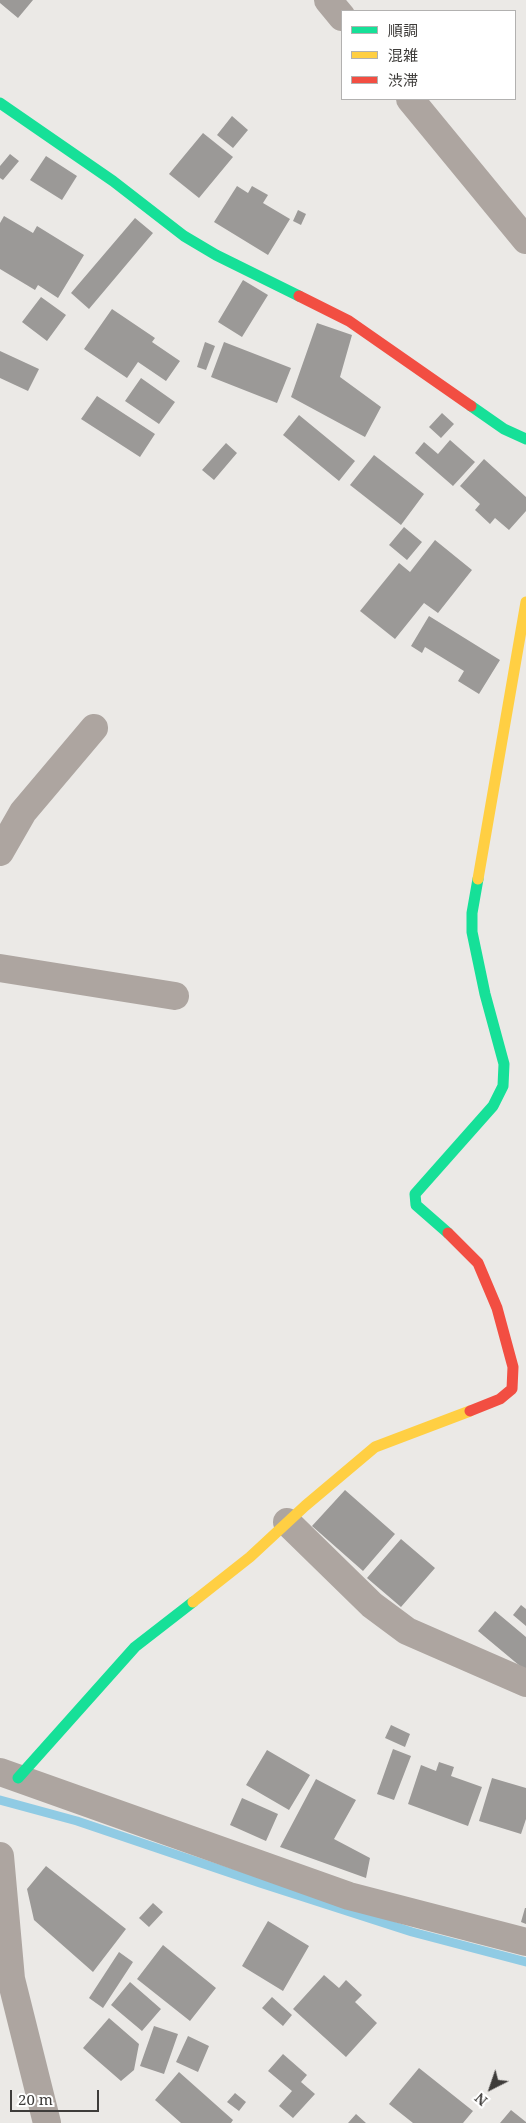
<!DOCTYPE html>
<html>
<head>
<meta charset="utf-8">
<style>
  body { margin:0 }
  #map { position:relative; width:526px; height:2123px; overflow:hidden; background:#ebe9e6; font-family:"Noto Serif","Noto Sans JP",serif }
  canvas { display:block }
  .legend { position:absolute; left:341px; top:10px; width:175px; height:90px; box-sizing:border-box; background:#fff; border:1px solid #b2b1b0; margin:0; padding:6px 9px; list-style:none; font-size:15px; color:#3e3c3a }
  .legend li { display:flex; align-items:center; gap:10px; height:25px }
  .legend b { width:25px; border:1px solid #b2b1b0 }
  .north { position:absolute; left:466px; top:2063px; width:50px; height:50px; -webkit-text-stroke:4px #fff; paint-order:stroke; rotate:221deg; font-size:14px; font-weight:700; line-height:20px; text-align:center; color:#3e3c3a }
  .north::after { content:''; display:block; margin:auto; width:18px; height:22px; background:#3e3c3a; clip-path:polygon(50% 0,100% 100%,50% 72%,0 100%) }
  .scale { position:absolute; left:10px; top:2090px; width:89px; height:22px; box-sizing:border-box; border:2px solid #3e3c3a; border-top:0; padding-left:6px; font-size:15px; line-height:18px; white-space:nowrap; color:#3e3c3a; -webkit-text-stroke:4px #fff; paint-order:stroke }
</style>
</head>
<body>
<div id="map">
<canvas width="526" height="2123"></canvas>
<ul class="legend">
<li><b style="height:6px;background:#16e098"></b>順調</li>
<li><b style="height:6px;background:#ffcf43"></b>混雑</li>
<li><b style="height:6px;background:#f24e42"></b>渋滞</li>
</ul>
<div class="north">N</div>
<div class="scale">20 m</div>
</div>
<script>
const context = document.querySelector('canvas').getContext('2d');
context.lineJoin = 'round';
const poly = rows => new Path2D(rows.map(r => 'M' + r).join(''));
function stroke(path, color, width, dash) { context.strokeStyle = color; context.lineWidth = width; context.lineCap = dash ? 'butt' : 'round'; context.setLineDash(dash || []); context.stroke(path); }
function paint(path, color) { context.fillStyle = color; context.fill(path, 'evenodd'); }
stroke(poly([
  [0,1800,77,1821,260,1883,412,1932,526,1962]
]), '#90cbe4', 9);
paint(poly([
  [0,0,33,0,18,18,0,3],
  [232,116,248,130,233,148,217,135],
  [203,133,233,157,199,198,169,174],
  [10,154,19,161,3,180,0,178,0,166],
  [46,156,77,176,62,200,30,180],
  [237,186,248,193,252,186,268,195,263,203,290,219,268,255,214,222],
  [298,210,306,214,301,225,293,221],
  [4,216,33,233,37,226,84,255,58,298,38,285,35,290,0,269,0,223],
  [135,218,153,233,89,309,71,293],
  [243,280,268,295,242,337,218,322],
  [41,297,66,315,47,341,22,322],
  [112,309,155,338,152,342,180,361,166,381,138,362,127,378,84,349],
  [317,323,352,335,340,377,381,407,365,437,291,397],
  [205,342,215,346,206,370,197,367],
  [224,342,291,368,277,403,211,377],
  [0,351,39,369,28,391,0,378],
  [141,378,175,402,159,424,125,401],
  [97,396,155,434,140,457,81,419],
  [442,413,454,424,441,438,429,427],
  [299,415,355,461,339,481,283,435],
  [450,440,475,462,453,486,415,453,424,442,438,454],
  [226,443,237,453,214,480,202,470],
  [374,455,424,494,401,525,350,485],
  [484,459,526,497,526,511,509,530,495,518,490,524,475,510,480,504,460,486],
  [404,527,422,542,407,560,389,545],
  [435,540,472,570,438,613,424,603,395,639,360,611,399,563,410,572],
  [429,616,500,660,479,694,458,681,464,671,425,647,422,653,411,646],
  [345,1490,395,1534,363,1571,312,1526],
  [401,1539,435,1568,401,1607,367,1578],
  [521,1605,526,1609,526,1626,513,1615],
  [495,1611,526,1637,526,1671,478,1631],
  [391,1725,410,1734,405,1747,385,1738],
  [393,1749,411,1756,394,1800,377,1794],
  [267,1750,310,1775,289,1810,246,1785],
  [439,1762,454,1767,451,1776,482,1787,468,1826,408,1804,421,1765,436,1771],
  [492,1778,526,1788,526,1819,521,1834,479,1821],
  [316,1779,356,1800,334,1839,370,1858,366,1878,280,1847],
  [242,1798,278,1814,266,1841,230,1825],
  [46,1866,126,1929,93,1972,34,1920,27,1889],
  [153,1903,163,1912,149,1927,139,1918],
  [525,1908,526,1908,526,1924,521,1922],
  [268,1921,309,1946,283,1991,242,1966],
  [163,1945,216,1988,190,2021,137,1979],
  [119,1952,133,1962,103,2008,89,1998],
  [324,1975,339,1988,346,1980,362,1995,355,2002,377,2023,346,2057,293,2009],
  [130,1982,161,2009,142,2031,111,2005],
  [272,1997,292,2015,283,2026,262,2008],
  [109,2018,139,2044,134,2070,121,2081,83,2048],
  [154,2026,178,2034,164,2074,140,2066],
  [188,2036,209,2046,198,2072,176,2062],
  [283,2054,307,2075,301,2082,315,2094,293,2118,279,2106,292,2091,268,2071],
  [419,2068,473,2111,463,2123,413,2123,389,2104],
  [179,2072,233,2120,231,2123,181,2123,155,2100],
  [235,2093,246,2102,239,2111,227,2102],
  [511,2110,526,2122,526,2123,500,2123],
  [356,2114,366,2123,348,2123]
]), '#9b9997');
stroke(poly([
  [328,0,342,17],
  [410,99,526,240],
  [0,852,23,812,94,728],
  [0,968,175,996],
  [287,1522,372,1605,407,1631,526,1683],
  [0,1772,349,1896,526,1942],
  [0,1856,11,1979,47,2123]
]), '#ada5a0', 28);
stroke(poly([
  [0,103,113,181,184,236,216,255,299,296],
  [471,406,504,429,526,439],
  [448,1233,416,1205,415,1194,493,1106,503,1086,504,1064,485,994,472,932,472,913,478,879],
  [18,1778,135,1647,193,1602]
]), '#16e098', 11);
stroke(poly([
  [478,879,526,602],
  [193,1602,250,1557,305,1506,375,1447,470,1411]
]), '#ffcf43', 11);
stroke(poly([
  [299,296,349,321,471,406],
  [448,1233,478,1263,497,1308,513,1367,512,1389,500,1399,470,1411]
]), '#f24e42', 11);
</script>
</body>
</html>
